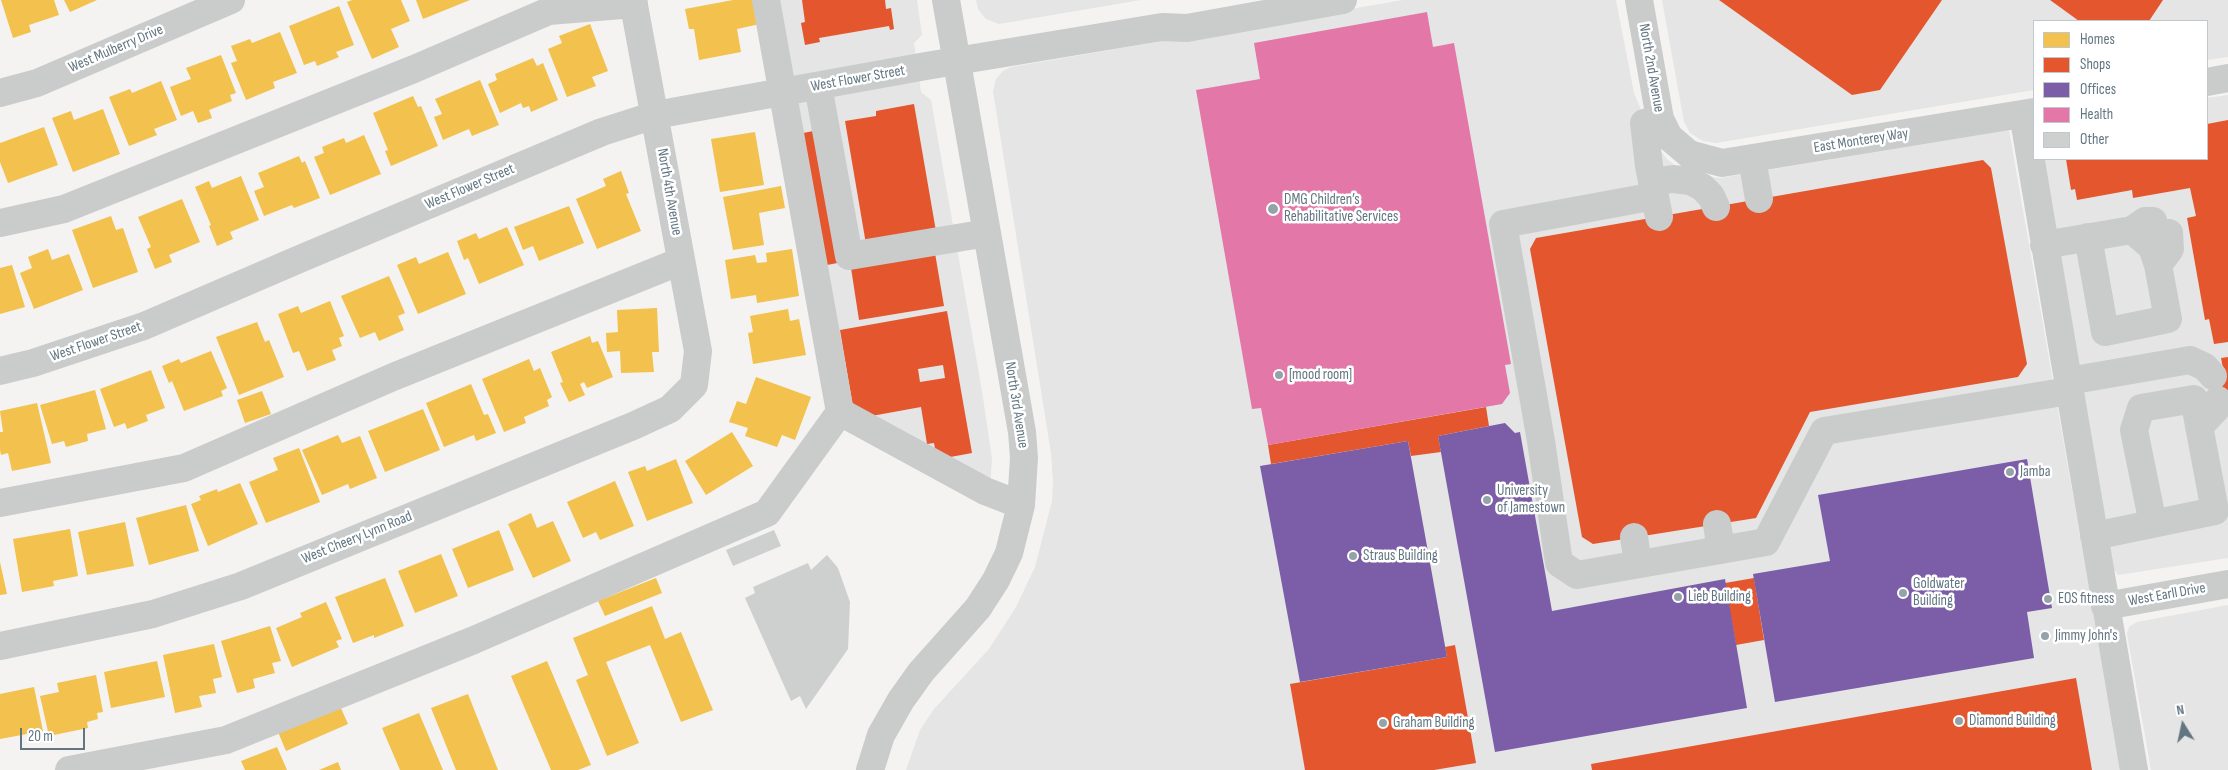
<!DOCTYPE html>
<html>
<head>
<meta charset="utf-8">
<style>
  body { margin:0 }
  #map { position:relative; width:2228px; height:770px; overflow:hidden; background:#f4f3f1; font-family:"Sofia Sans Condensed",sans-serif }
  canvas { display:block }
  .legend { position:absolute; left:2033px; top:20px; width:175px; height:140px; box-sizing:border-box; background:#fff; border:1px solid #c0c8cd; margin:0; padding:6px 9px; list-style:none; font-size:15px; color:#627682 }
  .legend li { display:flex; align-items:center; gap:10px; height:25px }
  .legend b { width:25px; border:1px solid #c0c8cd }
  .north { position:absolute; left:2158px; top:700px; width:50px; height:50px; -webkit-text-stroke:4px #fff; paint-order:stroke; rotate:350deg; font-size:14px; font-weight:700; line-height:20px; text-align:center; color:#627682 }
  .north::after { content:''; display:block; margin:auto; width:18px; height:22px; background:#627682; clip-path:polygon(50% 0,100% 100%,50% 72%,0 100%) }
  .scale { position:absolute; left:20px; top:728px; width:65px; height:22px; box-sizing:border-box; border:2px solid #627682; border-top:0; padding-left:6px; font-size:15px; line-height:18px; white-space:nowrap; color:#627682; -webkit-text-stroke:4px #fff; paint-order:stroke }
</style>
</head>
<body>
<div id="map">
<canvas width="2228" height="770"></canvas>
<ul class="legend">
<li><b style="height:14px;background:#f2c14e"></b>Homes</li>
<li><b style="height:14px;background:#e4572e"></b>Shops</li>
<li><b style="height:14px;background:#7b5ea7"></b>Offices</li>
<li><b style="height:14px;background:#e377a8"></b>Health</li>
<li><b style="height:14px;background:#cecfcf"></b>Other</li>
</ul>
<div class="north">N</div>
<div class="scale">20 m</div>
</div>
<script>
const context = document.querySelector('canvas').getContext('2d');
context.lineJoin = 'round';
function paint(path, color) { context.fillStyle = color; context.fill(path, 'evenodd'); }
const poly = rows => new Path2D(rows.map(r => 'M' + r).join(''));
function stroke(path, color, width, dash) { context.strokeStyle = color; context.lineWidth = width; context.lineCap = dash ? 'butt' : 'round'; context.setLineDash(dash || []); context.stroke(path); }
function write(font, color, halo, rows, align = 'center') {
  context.font = font + ' "Sofia Sans Condensed",sans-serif'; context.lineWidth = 5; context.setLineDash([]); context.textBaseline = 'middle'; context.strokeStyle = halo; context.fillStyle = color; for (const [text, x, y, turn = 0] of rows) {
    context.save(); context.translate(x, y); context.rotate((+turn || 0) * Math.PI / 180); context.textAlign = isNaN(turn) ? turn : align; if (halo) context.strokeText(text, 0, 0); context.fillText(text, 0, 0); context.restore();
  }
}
paint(poly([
  [776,0,917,0,922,35,914,43,921,92,931,100,982,391,992,459,990,487,850,417],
  [976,0,1141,0,999,24,986,19,978,9],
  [1403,0,1616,0,1634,93,1655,143,1667,159,1681,170,1701,176,1720,178,2009,130,2121,770,906,770,920,730,934,709,989,649,1016,607,1035,567,1052,501,1053,482,1051,453,993,91,996,79,1003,71,1011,67],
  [1662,0,2228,0,2228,57,2207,60,2207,21,2034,21,2034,90,1716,143,1703,141,1690,133,1684,122],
  [2228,95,2228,558,2118,575,2114,570,2038,159,2207,159,2207,98],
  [2228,605,2228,770,2151,770,2127,634,2129,627,2137,622]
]), '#e4e5e4');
paint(poly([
  [1,0,54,0,59,15,29,25,31,32,13,38],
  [64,0,97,0,70,12],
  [352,0,401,0,410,21,391,29,399,47,372,59,347,2],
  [416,0,470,0,423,19],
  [733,0,755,0,760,24,737,29,741,52,699,60,694,29,689,29,685,9],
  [339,6,354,45,336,52,339,57,317,66,315,61,304,65,289,26],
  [590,24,608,71,592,77,596,86,567,97,548,49,562,43,559,36],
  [280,32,297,73,273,82,275,88,246,100,231,63,237,61,231,46,250,39,252,43],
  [221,55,236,93,230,95,232,101,209,110,212,118,198,123,193,111,181,116,170,87,191,79,186,68],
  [533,58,537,66,543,63,558,100,531,112,529,106,523,108,521,103,500,113,488,84,497,80,495,74],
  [480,80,499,125,472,136,469,129,443,140,434,117,442,114,435,99],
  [161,81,177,120,154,129,157,135,129,146,109,97,130,89,132,93],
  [413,96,418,107,421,106,438,146,391,166,385,151,388,150,373,113],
  [103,109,120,154,73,172,52,118,71,111,74,120],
  [44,127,58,165,8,183,0,162,0,143],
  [755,132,764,185,720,192,711,139],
  [364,135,381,174,330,195,314,157,324,153,322,147,344,138,346,143],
  [299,156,302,163,305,161,320,198,294,208,292,205,264,216,254,191,264,187,258,173],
  [621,171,629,193,626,194,641,231,597,249,576,199,606,186,603,179],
  [241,176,259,220,230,232,233,239,217,246,209,226,211,225,195,187,209,181,212,188],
  [781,186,785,208,759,213,764,245,733,250,723,197],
  [182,199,200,242,169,255,172,262,155,269,147,249,151,247,138,217],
  [569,206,584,243,539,261,533,246,523,250,514,227],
  [111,216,116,230,123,228,138,272,93,288,72,230],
  [507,227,524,265,479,284,468,258,464,260,457,241,476,233,479,239],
  [48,249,52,260,69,254,83,290,34,309,20,273,32,268,28,257],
  [792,249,799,296,757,303,756,295,731,299,725,260,755,255,757,263,767,262,766,253],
  [448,252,466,294,418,314,397,265,416,257,419,264],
  [12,265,25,307,0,314,0,268],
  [389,276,405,313,398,316,404,330,379,341,375,332,360,338,341,296],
  [330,301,344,336,339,338,342,346,332,350,336,360,307,371,299,351,293,353,278,314,298,306,301,313],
  [657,308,659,352,652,352,654,372,621,373,620,351,607,352,606,333,618,332,617,310],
  [788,309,790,321,799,319,806,355,753,364,748,333,753,332,750,316],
  [257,322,265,342,269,340,284,377,239,395,216,337],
  [590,336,592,343,598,341,613,377,587,388,584,382,580,384,585,395,569,402,560,383,563,382,551,352],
  [211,351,227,388,221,391,223,396,184,411,172,381,169,383,162,366,179,359,181,363],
  [529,359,534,371,540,368,552,397,547,400,549,406,524,417,526,423,504,432,482,379],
  [151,370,165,408,146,415,148,421,127,429,125,423,114,427,100,389],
  [756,377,811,397,795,440,782,435,777,447,745,436,748,428,729,422,737,401,746,404],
  [471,384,484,415,488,414,496,433,476,441,474,435,444,447,426,403],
  [95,390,106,429,87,434,88,441,66,447,64,441,52,444,40,405],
  [262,391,271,414,245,423,237,400],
  [37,403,51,463,12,471,8,453,1,455,0,450,0,432,3,432,0,411],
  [423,409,440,450,385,472,368,431],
  [732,432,753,466,706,495,685,461],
  [338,435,342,443,360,436,377,478,350,489,348,484,322,495,302,450],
  [299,448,320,502,266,523,249,482,278,470,273,458],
  [676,459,693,503,647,521,628,472,645,466,647,471],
  [615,481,634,526,600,540,596,532,583,538,567,502],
  [240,483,258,524,208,546,191,504,201,500,199,496,217,489,218,492],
  [186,505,199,551,149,565,136,518],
  [531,513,537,528,553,521,571,561,533,578,508,524],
  [125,522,134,566,87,575,78,532],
  [70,529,78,576,53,581,54,586,22,592,13,539],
  [499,530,514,570,468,588,452,549],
  [441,554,458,596,415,613,398,571],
  [0,562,7,594,0,595],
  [385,578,404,626,374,638,374,635,353,643,335,597],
  [656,578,662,593,605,616,598,601],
  [326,602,342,639,336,641,339,647,292,667,276,628,302,617,300,613],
  [652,606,665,639,681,632,713,710,681,722,650,645,606,662,639,743,607,756,576,680,588,675,573,638],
  [270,626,281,661,272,663,275,673,253,679,255,688,237,693,221,641],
  [214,644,222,677,213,679,216,693,199,696,202,707,175,713,163,655],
  [157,661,165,697,111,708,104,672],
  [547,661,591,765,578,770,551,770,511,676],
  [96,675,103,712,97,713,98,719,87,722,88,728,49,736,40,696,59,692,57,683],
  [34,687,43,731,0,739,0,694],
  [468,694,498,770,456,770,431,708],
  [340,706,348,724,286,751,278,732],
  [419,713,443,770,400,770,382,728],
  [277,747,287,770,245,770,241,761],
  [338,762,341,770,319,770]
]), '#f2c14e');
paint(poly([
  [802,0,885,0,886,9,891,8,894,29,890,30,889,26,819,38,820,42,805,45,801,23,805,22],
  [1719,0,1942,0,1880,90,1852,95],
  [2050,0,2163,0,2149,21,2079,21],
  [914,104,937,237,867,250,845,121,876,116,876,111],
  [2228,120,2228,342,2214,344,2209,319,2205,320,2187,218,2196,216,2190,188,2133,198,2132,190,2077,200,2075,189,2071,190,2066,159,2207,159,2207,124],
  [824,129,848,261,827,265,803,133],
  [1983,160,1991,168,2027,364,2018,377,1810,412,1756,518,1593,544,1582,537,1530,249,1536,238],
  [935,253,944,306,859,320,851,268],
  [947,311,972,453,945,458,936,454,934,443,927,444,921,407,855,419,840,330],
  [943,365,945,378,920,382,918,369],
  [2228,357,2228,398,2212,401,2208,377,2224,374,2221,358],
  [1486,407,1489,426,1438,436,1441,452,1411,456,1408,441,1271,464,1268,445],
  [1754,578,1764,640,1736,645,1725,583],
  [1455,645,1476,763,1434,770,1305,770,1290,684,1447,657,1445,647],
  [2076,678,2092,770,1592,770,1591,764]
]), '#e4572e');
paint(poly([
  [1505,423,1515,433,1520,432,1552,611,1725,579,1747,708,1495,752,1438,436],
  [1408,441,1447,657,1300,682,1260,466],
  [2027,459,2052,608,2027,612,2034,658,1775,702,1753,574,1830,561,1818,495]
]), '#7b5ea7');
paint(poly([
  [1427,12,1433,47,1454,43,1511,364,1505,365,1510,393,1502,404,1268,445,1261,408,1252,409,1196,90,1260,79,1254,43]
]), '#e377a8');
paint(poly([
  [774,530,781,546,733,566,726,550],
  [827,555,838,568,850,602,848,649,806,709,800,696,791,701,745,598,755,593,753,587,808,563,811,570]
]), '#cecfcf');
stroke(poly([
  [1639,0,1660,119,1669,137,1689,154,1722,163,2034,112],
  [2207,82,2228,78],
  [818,86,849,256,987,233],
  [0,93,37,83,231,0],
  [2023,114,2134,770],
  [1752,159,1759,199],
  [1652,182,1673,179,1690,181,1702,187,1711,196,1716,207],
  [1655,196,1503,224,1541,441,1559,563,1577,575,1766,542,1824,431,2069,391],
  [1659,217,1649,166,1644,123,1660,119],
  [0,223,64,209,414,69,549,11,634,4],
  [2088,237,2105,332,2168,319,2158,265,2152,247,2132,230],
  [2044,245,2132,230,2145,221,2153,221],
  [2158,265,2170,249,2169,233],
  [0,371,33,363,144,326,302,258,602,132,655,115,926,66,1162,27,1187,28,1343,0],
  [2068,381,2190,360,2205,367,2213,376],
  [840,412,985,491,1021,505],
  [2199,427,2216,409,2218,400],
  [0,503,184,468,393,377,681,261],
  [1717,524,1721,550],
  [2094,536,2215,511,2194,399,2141,408,2134,430,2153,524],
  [1634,537,1638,564],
  [2105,606,2228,584],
  [0,646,153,614,241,586,633,426,670,409,694,385,698,351,633,0],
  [69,770,226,740,474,640,767,513,840,412,766,0],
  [870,770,881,735,901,700,921,672,978,608,996,580,1009,553,1021,505,1024,458,1022,432,946,0]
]), '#cacccc', 28);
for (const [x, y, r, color] of [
  [1273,209,6,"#95a2a9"],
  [1279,375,5,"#95a2a9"],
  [2010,472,5,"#95a2a9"],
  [1487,500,5,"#95a2a9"],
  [1353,556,5,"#95a2a9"],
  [1903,593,5,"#95a2a9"],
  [1678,597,5,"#95a2a9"],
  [2048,599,5,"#95a2a9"],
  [2045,636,5,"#95a2a9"],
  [1959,721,5,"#95a2a9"],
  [1383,723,5,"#95a2a9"]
]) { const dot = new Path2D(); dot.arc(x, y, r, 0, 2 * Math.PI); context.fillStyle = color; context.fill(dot); stroke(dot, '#fff', 2); }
write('15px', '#627682', '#fff', [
  ["West Mulberry Drive",116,49,-23],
  ["North 2nd Avenue",1651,68,80],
  ["West Flower Street",858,79,-10],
  ["East Monterey Way",1861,141,-9],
  ["West Flower Street",470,187,-23],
  ["North 4th Avenue",669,192,80],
  ["West Flower Street",96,342,-19],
  ["North 3rd Avenue",1016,405,81],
  ["West Cheery Lynn Road",357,538,-22],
  ["West Earll Drive",2167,595,-10]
]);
write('15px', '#627682', '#fff', [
  ["DMG Children’s",1284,200],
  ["Rehabilitative Services",1284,217],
  ["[mood room]",1289,375],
  ["Jamba",2020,472],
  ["University",1497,491],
  ["of Jamestown",1497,508],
  ["Straus Building",1363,556],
  ["Goldwater",1913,584],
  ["Building",1913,601],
  ["Lieb Building",1688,597],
  ["EOS fitness",2058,599],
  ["Jimmy John's",2055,636],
  ["Diamond Building",1969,721],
  ["Graham Building",1393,723]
], 'left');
</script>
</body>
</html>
